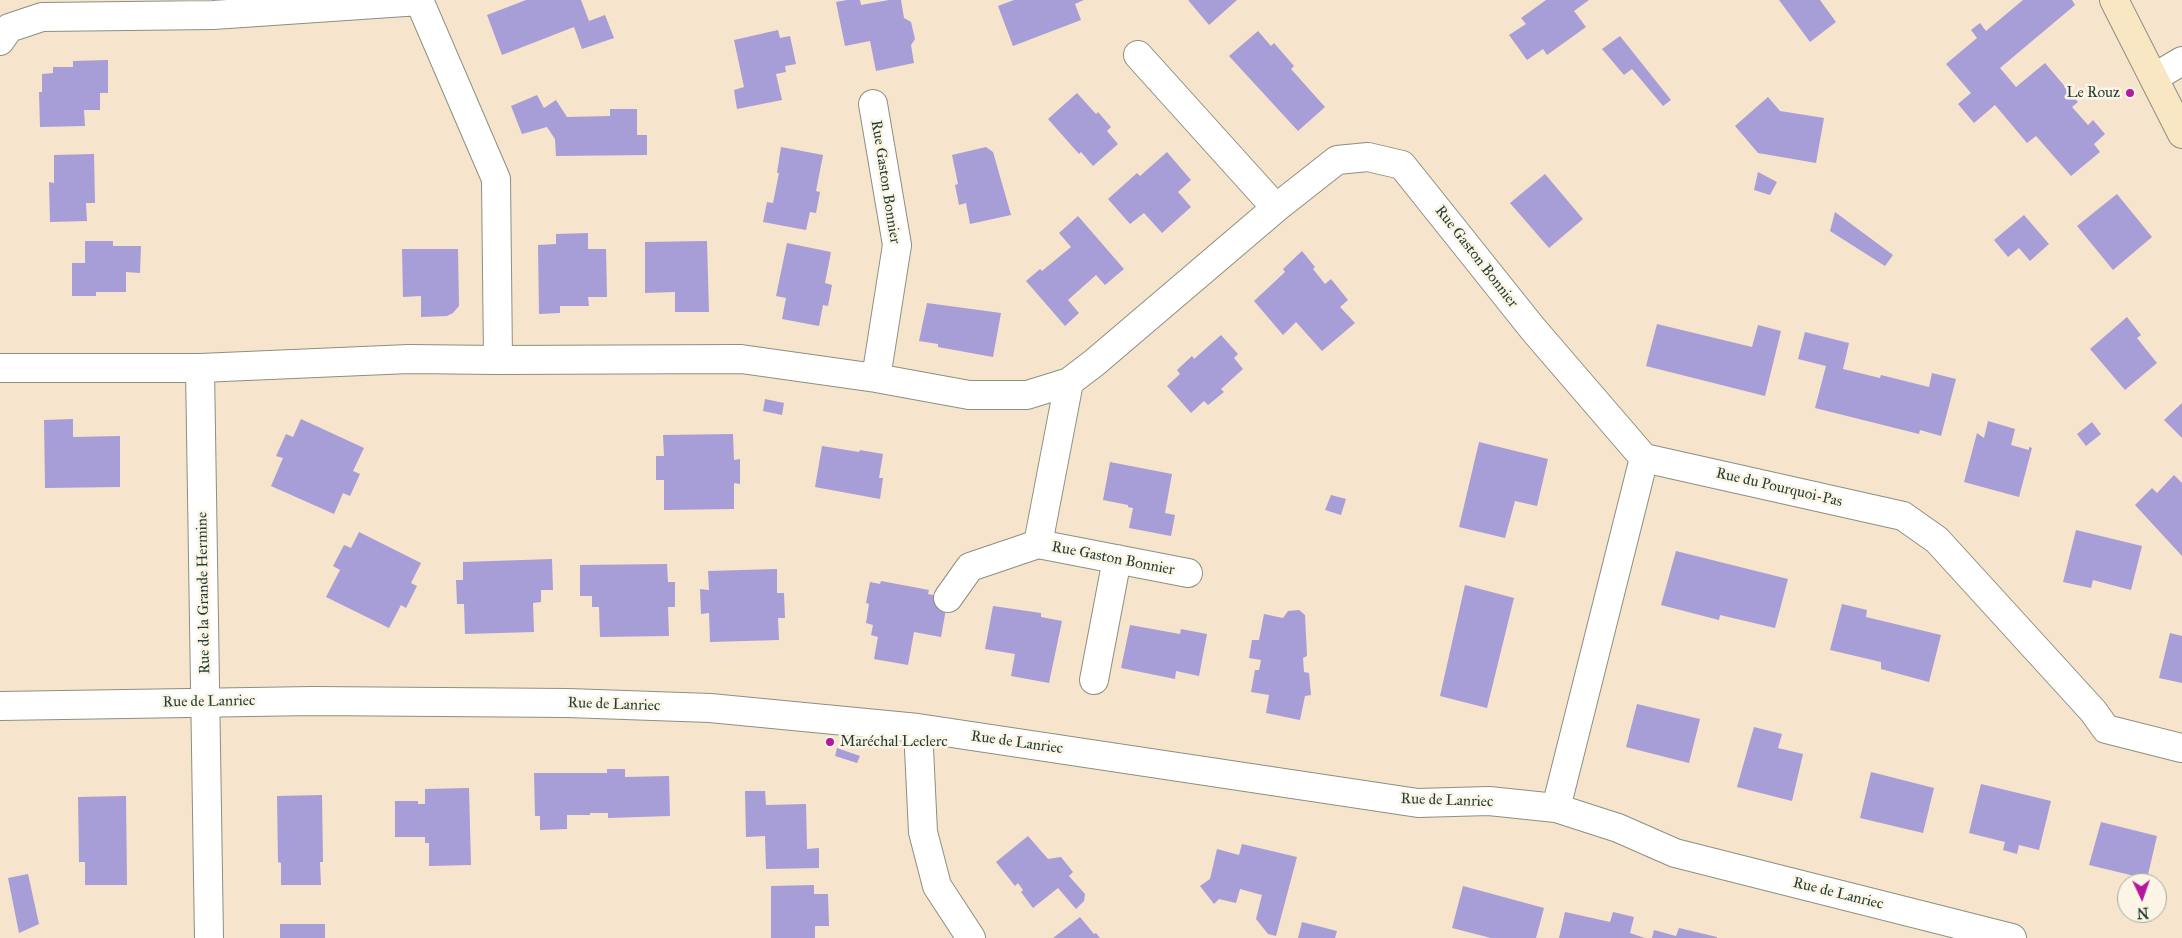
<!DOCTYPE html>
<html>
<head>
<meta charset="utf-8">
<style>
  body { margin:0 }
  #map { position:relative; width:2182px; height:938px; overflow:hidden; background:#f7e4cc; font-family:"IM FELL Great Primer",serif }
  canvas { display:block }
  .north { position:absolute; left:2117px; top:873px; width:50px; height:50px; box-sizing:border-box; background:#fcf5e5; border:1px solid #a4ab9e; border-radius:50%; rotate:177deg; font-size:14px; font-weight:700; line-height:20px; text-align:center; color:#1f3d34 }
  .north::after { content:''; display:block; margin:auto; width:18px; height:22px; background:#b5179e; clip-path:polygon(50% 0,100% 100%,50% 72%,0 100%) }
</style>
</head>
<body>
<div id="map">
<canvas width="2182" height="938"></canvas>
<div class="north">N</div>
</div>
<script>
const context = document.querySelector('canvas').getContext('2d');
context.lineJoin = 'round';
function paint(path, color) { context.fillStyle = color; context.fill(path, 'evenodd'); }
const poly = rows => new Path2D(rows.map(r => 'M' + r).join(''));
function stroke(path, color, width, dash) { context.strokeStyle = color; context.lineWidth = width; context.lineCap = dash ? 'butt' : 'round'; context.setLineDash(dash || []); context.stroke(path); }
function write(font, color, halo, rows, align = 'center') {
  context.font = font + ' "IM FELL Great Primer",serif'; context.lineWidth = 5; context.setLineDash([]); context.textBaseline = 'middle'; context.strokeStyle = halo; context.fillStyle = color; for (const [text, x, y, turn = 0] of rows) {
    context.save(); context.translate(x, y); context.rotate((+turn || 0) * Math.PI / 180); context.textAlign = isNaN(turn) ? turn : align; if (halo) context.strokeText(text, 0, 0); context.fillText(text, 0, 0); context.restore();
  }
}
paint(poly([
  [526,0,581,0,589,21,605,15,614,38,582,49,574,27,502,55,487,15],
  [847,0,860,0,861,5,889,0,901,0,904,18,911,22,915,39,911,45,914,63,876,71,870,41,845,46,836,2],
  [1014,0,1084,0,1075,4,1081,20,1013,46,998,6],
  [1188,0,1237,0,1209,25],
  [1546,0,1589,0,1574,11,1586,27,1547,55,1543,49,1527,60,1509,35,1526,24,1521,18],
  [1779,0,1820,0,1836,22,1810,42],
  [2023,0,2072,0,2075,5,2000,68,2016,87,2045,63,2078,102,2072,107,2088,125,2093,120,2105,134,2094,144,2100,152,2071,176,2036,136,2027,143,1995,105,1974,123,1958,104,1971,93,1946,64,1977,38,1971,30,1980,23,1986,31],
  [778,30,780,38,790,36,796,64,785,66,786,72,776,74,782,100,737,109,734,90,744,87,734,40],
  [1258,31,1271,46,1274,43,1294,66,1291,69,1325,107,1298,131,1229,56],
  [1620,36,1671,100,1663,106,1632,69,1624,75,1602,49],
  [108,60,108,93,100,93,100,110,84,110,85,126,40,127,39,92,42,92,42,74,53,73,53,67,73,67,73,61],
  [1077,93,1096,114,1098,112,1111,127,1107,131,1118,144,1093,166,1081,152,1079,154,1048,119],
  [537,95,544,108,556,100,567,117,610,116,610,109,637,109,637,135,647,135,647,155,556,156,555,139,547,127,522,134,511,106],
  [1768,97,1780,111,1824,118,1816,163,1758,153,1735,126],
  [781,147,823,155,816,191,820,192,816,213,810,212,806,230,763,222,767,202,773,203,779,173,777,173],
  [986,147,993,152,1011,215,970,224,966,203,959,205,955,185,958,184,952,155],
  [1167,152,1191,180,1178,192,1191,207,1162,233,1144,213,1130,224,1108,199,1137,173,1140,176],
  [94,154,95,203,86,203,87,221,50,222,49,182,54,183,54,155],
  [1758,172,1777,182,1770,195,1754,190],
  [1545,174,1583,219,1549,248,1510,203],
  [2117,194,2152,237,2113,270,2077,226],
  [1835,212,1893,255,1885,266,1830,231],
  [2024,215,2049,244,2030,261,2019,248,2008,257,1994,240],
  [1078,216,1124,269,1105,285,1096,275,1068,300,1079,313,1065,326,1026,281,1040,269,1042,271,1071,247,1059,233],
  [588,233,588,249,606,249,607,297,588,297,589,306,560,306,560,313,539,314,538,245,556,244,556,234],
  [85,241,113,241,113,246,141,246,140,273,126,272,126,292,96,292,96,296,72,296,72,263,85,263],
  [707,241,709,312,675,312,675,292,645,293,645,242],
  [787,243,831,252,825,283,832,285,828,306,823,305,819,326,782,319,786,298,776,296],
  [402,249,458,249,459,306,453,313,447,316,421,317,421,296,403,297],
  [1302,251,1315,267,1313,269,1325,284,1331,279,1348,300,1340,307,1355,323,1322,351,1296,322,1283,335,1254,301,1285,272,1283,269],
  [927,303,1001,313,993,357,938,347,938,344,919,341],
  [2127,317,2141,335,2137,338,2157,363,2125,390,2090,349],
  [1657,324,1752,347,1758,325,1781,331,1765,396,1646,366],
  [1805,332,1849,343,1843,369,1880,378,1881,375,1929,387,1932,373,1956,379,1941,436,1920,430,1919,434,1815,408,1826,366,1798,359],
  [1221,335,1238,354,1234,358,1243,369,1221,389,1224,392,1208,405,1204,401,1191,413,1167,386,1180,374,1177,370,1192,356,1194,359],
  [765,399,784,403,782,415,763,411],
  [2182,403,2182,438,2164,420],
  [73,419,73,437,120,436,120,487,45,488,44,420],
  [301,419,364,448,353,471,360,474,350,496,343,493,334,514,271,486,283,458,276,456,286,434,293,437],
  [1988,421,2015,429,2011,445,2029,450,2029,447,2032,448,2019,497,1964,482,1977,433,1984,438],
  [2092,422,2101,434,2086,446,2077,434],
  [733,434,734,460,740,459,740,484,734,483,734,509,664,510,664,480,656,480,656,456,664,456,663,435],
  [1479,442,1548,459,1537,506,1515,501,1505,538,1459,527],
  [822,446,859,452,860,450,883,454,879,478,883,478,880,499,815,487],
  [1110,462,1172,474,1165,513,1175,515,1171,536,1129,528,1133,508,1128,507,1128,505,1103,500],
  [2174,475,2182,483,2182,556,2135,505,2152,488,2157,493],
  [1331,495,1346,499,1341,515,1325,510],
  [2076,530,2142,546,2131,590,2093,580,2091,588,2063,582],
  [359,532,421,563,411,583,417,586,406,608,401,605,389,628,326,597,340,570,333,566,344,545,351,548],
  [1676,551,1788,579,1775,628,1720,615,1719,620,1661,605],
  [552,559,553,590,541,590,541,602,533,603,534,632,465,634,464,604,457,604,456,580,463,580,463,562],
  [667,564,668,582,675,582,675,607,668,607,669,636,600,637,599,607,592,607,592,596,580,596,580,565],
  [777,569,777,593,784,593,785,618,778,618,779,640,710,642,709,613,701,614,700,589,709,590,708,571],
  [881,581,929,590,928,594,948,598,941,637,914,632,908,665,874,659,878,637,871,635,873,625,866,623,869,604,866,603,870,582,880,584],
  [1465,585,1514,598,1487,708,1440,696],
  [1842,604,1867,610,1866,617,1941,635,1929,682,1881,669,1881,662,1830,650],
  [993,606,1041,613,1041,617,1062,621,1049,683,1011,676,1015,654,985,649],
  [1299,610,1305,615,1307,656,1303,658,1304,672,1309,673,1311,695,1305,696,1300,720,1266,713,1269,695,1251,692,1255,670,1259,670,1261,660,1249,658,1252,640,1259,640,1264,614,1283,618,1288,611],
  [1130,625,1180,634,1181,629,1207,634,1199,676,1176,671,1175,679,1121,668],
  [2170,633,2182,636,2182,683,2159,678],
  [1637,704,1700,719,1689,763,1626,747],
  [1754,727,1782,734,1778,748,1803,754,1792,801,1737,787],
  [837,748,860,756,857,763,835,756],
  [607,769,625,769,625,777,669,776,670,816,608,818,608,813,590,813,590,815,567,815,567,829,540,830,540,816,535,816,534,773,607,773],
  [1871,772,1934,788,1923,833,1860,818],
  [1981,784,2051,801,2039,850,2019,845,2017,854,2003,850,2005,842,1969,833],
  [469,788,471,865,429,866,429,843,425,843,425,837,395,837,395,801,418,801,418,804,425,804,425,789],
  [745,791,765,791,766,805,806,804,807,849,819,848,819,868,766,869,765,836,746,837],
  [322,795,323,862,320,862,321,885,281,885,281,863,278,862,277,796],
  [126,796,127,885,85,885,85,862,79,862,78,797],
  [2101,822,2157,836,2147,879,2089,865],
  [1028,836,1048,859,1061,857,1073,872,1069,876,1085,894,1084,901,1076,909,1058,888,1033,908,1021,892,1023,890,1018,883,1015,886,996,862],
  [1242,844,1297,857,1276,936,1268,934,1256,919,1262,895,1240,889,1236,903,1219,899,1214,904,1200,886,1210,879,1217,849,1239,855],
  [28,874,39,924,19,933,8,878],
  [814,885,814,894,828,894,829,926,815,926,815,938,771,938,771,886],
  [1463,886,1544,908,1536,938,1491,938,1452,928],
  [1565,912,1610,922,1613,912,1634,917,1630,933,1645,938,1559,938],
  [1080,917,1094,934,1096,933,1100,938,1053,938],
  [1302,922,1337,931,1335,938,1298,938],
  [280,924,325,924,325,938,280,938],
  [1679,928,1717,937,1717,938,1652,938,1654,930,1676,936]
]), '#a79dd7');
const minor = poly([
  [419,0,496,179,498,360],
  [0,41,9,28,42,17,213,15,420,1],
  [1138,55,1276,208],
  [2155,77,2182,61],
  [873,104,897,245,876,378],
  [0,368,200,368,409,359,498,360,741,359,876,378,969,395,1027,395,1069,382,1094,363,1276,208,1337,160,1368,157,1402,165,1533,329,1644,458],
  [200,368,209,938],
  [1644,458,1903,516,1937,540,2093,711,2106,729,2181,748],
  [1038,544,1069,382],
  [948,598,970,567,1038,544,1188,573],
  [1094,680,1117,559],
  [0,706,313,701,568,703,710,708,918,728,1418,803,1489,801,1556,808,1618,828,1675,853,2012,938],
  [918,728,923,832,937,886,971,938],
  [1556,808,1644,458]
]);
const secondary = poly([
  [2114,0,2182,134]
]);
stroke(minor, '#8b9080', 30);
stroke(secondary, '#8b9080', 30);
stroke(minor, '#fff', 28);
stroke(secondary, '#f9e7c3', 28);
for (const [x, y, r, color] of [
  [2130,93,5,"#b5179e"],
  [830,742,5,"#b5179e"]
]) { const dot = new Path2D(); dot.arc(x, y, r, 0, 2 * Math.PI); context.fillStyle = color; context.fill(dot); stroke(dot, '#fcf5e5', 2); }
write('15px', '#1f3d34', '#fcf5e5', [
  ["Le Rouz",2120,93],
  ["Maréchal Leclerc",840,742,"left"]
], 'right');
write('15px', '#1f3d34', '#fcf5e5', [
  ["Rue Gaston Bonnier",885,182,81],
  ["Rue Gaston Bonnier",1476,257,52],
  ["Rue du Pourquoi-Pas",1779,488,13],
  ["Rue Gaston Bonnier",1113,559,11],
  ["Rue de la Grande Hermine",204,593,-91],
  ["Rue de Lanriec",209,702,-1],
  ["Rue de Lanriec",614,705,2],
  ["Rue de Lanriec",1017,743,8],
  ["Rue de Lanriec",1447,801,2],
  ["Rue de Lanriec",1838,894,14]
]);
</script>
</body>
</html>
